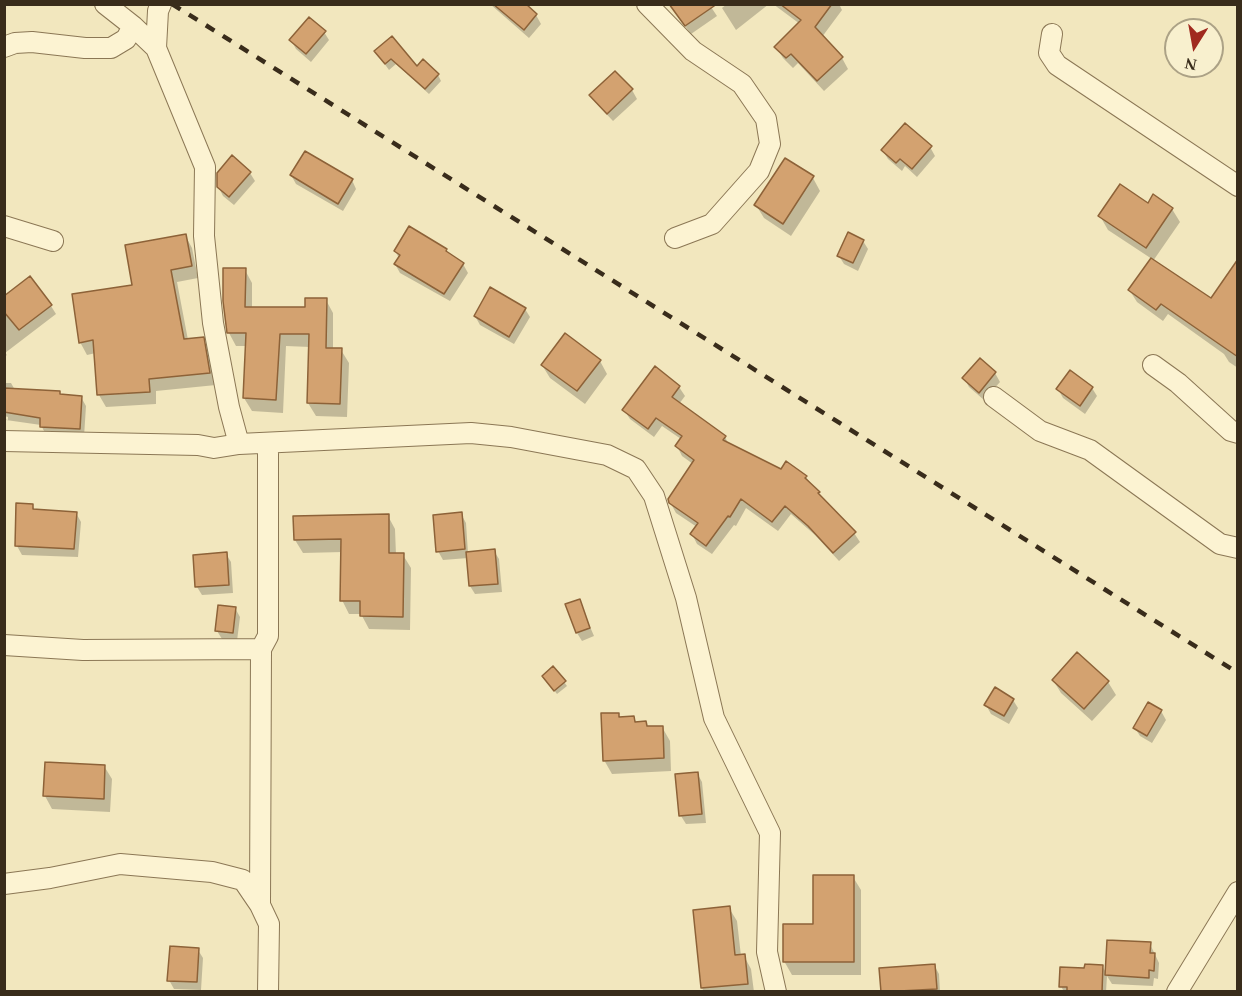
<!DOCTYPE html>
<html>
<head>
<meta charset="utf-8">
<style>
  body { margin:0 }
  #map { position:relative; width:1242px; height:996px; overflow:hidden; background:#f2e7be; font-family:"Times New Roman",serif }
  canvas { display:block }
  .frame { position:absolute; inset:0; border:6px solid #392c1b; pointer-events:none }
  .north { position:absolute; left:1164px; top:18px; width:60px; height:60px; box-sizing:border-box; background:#f8f0ce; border:2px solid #aca286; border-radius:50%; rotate:191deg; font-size:16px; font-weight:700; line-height:24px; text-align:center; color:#392c1b }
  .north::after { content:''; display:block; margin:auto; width:21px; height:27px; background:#a02a1f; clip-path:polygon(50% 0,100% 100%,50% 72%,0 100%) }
</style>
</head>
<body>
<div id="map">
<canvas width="1242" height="996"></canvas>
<div class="frame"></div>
<div class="north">N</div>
</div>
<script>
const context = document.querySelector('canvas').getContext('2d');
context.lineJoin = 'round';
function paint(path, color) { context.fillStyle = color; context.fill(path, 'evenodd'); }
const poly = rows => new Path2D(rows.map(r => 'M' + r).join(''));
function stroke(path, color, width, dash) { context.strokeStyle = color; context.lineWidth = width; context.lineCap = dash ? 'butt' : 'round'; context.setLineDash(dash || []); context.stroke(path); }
paint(poly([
  [490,4,524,4,536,15,541,24,529,38],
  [709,4,717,16,691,34,674,11],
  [727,4,769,4,736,30,722,8],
  [773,4,839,4,842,10,822,37,842,58,848,69,824,91,798,63,793,68,783,58,776,47,800,24],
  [324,32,329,40,311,62,296,49,291,40],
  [376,52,438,75,441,81,429,94,396,64,389,70],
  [615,73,632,90,637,99,613,121,596,103,591,95],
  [930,147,935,156,917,177,905,166,902,171,888,159,883,151],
  [250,173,255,181,234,205,223,196,218,186],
  [291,175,352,180,356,189,343,211,296,184],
  [813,178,820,191,791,236,764,218,756,205],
  [1148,205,1172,209,1180,222,1153,261,1212,300,1238,262,1238,368,1229,362,1224,354,1168,314,1163,321,1137,302,1130,291,1152,259,1108,230,1100,216],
  [185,235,192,248,198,278,177,282,188,340,203,339,210,352,216,385,156,391,156,404,106,407,99,395,96,353,87,355,80,342],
  [863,241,868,249,858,271,844,264,839,256],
  [395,251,447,254,463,264,468,273,450,301,400,273,395,264,399,258],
  [245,270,252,283,252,308,306,309,326,300,333,313,333,349,341,350,349,363,347,417,316,416,308,403,310,347,286,346,283,413,252,411,244,398,247,346,236,346,229,333],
  [4,297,51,306,56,314,5,353,7,355,4,357],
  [525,309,530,317,514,344,480,325,475,316],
  [600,361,607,374,585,404,550,378,542,365],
  [980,361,995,373,1000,382,984,400,969,387,964,378],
  [4,383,11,383,15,390,81,397,86,406,84,437,46,435,41,425,6,420,4,425,4,419,8,420,8,417,4,416],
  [679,387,685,396,679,404,725,437,729,445,781,471,806,477,822,499,854,533,860,542,839,561,815,535,791,514,778,531,746,508,736,526,734,525,712,554,697,544,692,534,697,527,676,513,670,502,693,464,682,456,677,446,681,439,662,426,654,437,630,419,624,410],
  [1092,388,1097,396,1085,414,1063,398,1058,389],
  [17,505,32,505,35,510,76,513,81,522,78,557,22,555,17,546],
  [461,514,466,523,468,553,494,551,499,559,502,592,475,594,470,586,468,558,443,560,438,551],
  [388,516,395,529,396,555,403,555,411,568,410,630,369,629,361,614,349,614,342,600,343,552,303,553,295,540],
  [226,554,231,562,233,593,202,595,197,587,195,556],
  [579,601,594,636,582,641,577,633],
  [235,608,240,617,237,641,222,639,217,631],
  [546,680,564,682,567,686,557,694],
  [1053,680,1108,682,1116,695,1092,721,1061,693],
  [1013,700,1018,708,1009,724,991,714,986,705],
  [1161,711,1166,720,1152,743,1140,736,1135,728],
  [618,714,620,718,634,718,637,723,645,723,648,728,662,727,670,741,671,771,612,774,604,760],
  [104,766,112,779,110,812,52,809,45,796],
  [697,773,702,782,706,823,686,824,681,816],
  [853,877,861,890,861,975,792,975,784,961],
  [729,908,737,921,741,956,744,956,751,969,754,992,704,992,702,988],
  [1150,944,1159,963,1158,979,1154,978,1153,986,1112,984,1107,976,1106,992,1064,992,1061,986,1086,969,1102,966,1107,974],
  [198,950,203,958,201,990,174,989,169,980],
  [934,965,939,974,940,992,882,992]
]), '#0003');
const building = poly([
  [493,4,526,4,537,14,524,30,493,4],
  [669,4,717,4,685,26,669,4],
  [780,4,832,4,815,27,843,57,817,81,791,54,786,58,774,47,801,20,780,4],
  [309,17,326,31,306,54,289,40,309,17],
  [392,36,417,66,423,59,439,74,425,89,391,59,385,64,374,51,392,36],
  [615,71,633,89,607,114,589,95,615,71],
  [905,123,932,146,912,169,900,159,896,163,881,150,905,123],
  [305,151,353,179,338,204,290,175,305,151],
  [232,155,251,172,229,197,217,187,217,173,232,155],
  [785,158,814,176,783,224,754,205,785,158],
  [1120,184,1148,203,1153,194,1173,208,1146,248,1098,216,1120,184],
  [409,226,447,249,446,251,464,263,444,294,394,264,400,255,394,251,409,226],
  [848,232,864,240,853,263,837,256,848,232],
  [186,234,192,266,171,270,184,339,204,337,210,373,149,379,150,392,97,395,93,340,79,343,72,294,132,285,125,245,186,234],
  [1151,258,1211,298,1238,259,1238,357,1161,304,1156,310,1128,290,1151,258],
  [223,268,246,268,245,307,305,307,305,298,327,298,326,348,342,348,340,404,307,403,309,334,280,334,276,400,243,398,246,333,227,333,223,301,223,268],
  [30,276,52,305,19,330,4,312,4,296,30,276],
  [490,287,526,308,509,337,474,316,490,287],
  [565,333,601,360,577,391,541,365,565,333],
  [980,358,996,372,979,393,962,378,980,358],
  [655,366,680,386,672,397,726,436,723,440,781,469,786,461,807,476,805,478,820,492,818,493,856,532,833,553,808,526,785,506,772,522,741,499,730,517,728,516,706,546,690,534,698,523,669,503,668,499,694,460,675,446,682,436,656,418,648,429,622,410,655,366],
  [1070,370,1093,387,1080,406,1056,389,1070,370],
  [4,388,60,391,60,394,82,396,80,429,40,427,40,418,4,412,4,388],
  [16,503,33,504,33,509,77,512,74,549,15,546,16,503],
  [462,512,465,549,436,552,433,515,462,512],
  [389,514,389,553,404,553,403,617,360,616,360,601,340,601,341,539,294,540,293,516,389,514],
  [495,549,498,584,469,586,466,552,495,549],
  [227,552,229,585,195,587,193,555,227,552],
  [580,599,590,628,576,633,565,604,580,599],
  [218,605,236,607,233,633,215,631,218,605],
  [1077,652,1109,681,1084,709,1052,680,1077,652],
  [553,666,566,681,554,691,542,676,553,666],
  [995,687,1014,699,1004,716,984,705,995,687],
  [1148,702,1162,710,1147,736,1133,728,1148,702],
  [601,713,619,713,619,717,634,716,635,722,646,721,647,726,663,726,664,758,603,761,601,713],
  [45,762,105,765,104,799,43,796,45,762],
  [698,772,702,814,679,816,675,774,698,772],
  [813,875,854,875,854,962,783,962,783,924,813,924,813,875],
  [730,906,735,955,745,954,748,984,701,988,693,910,730,906],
  [1107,940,1151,942,1150,953,1155,953,1154,971,1149,970,1149,978,1105,975,1107,940],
  [170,946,199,948,197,982,167,981,170,946],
  [935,964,937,989,881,992,879,968,935,964],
  [1085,964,1103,965,1102,992,1067,992,1067,987,1059,987,1060,967,1084,968,1085,964]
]);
paint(building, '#d3a270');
stroke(building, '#8d6238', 1.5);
const minor = poly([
  [105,4,133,26,156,48,205,167,204,236,213,323,229,407,239,444],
  [647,4,693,51,742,84,766,119,770,144,759,171,712,224,675,238],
  [1052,34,1049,53,1057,65,1238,186],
  [4,47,15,43,32,42,85,48,111,48,126,39,133,26],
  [156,48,158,11,161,4],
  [4,226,53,241],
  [1153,365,1178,383,1231,431,1238,433],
  [994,397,1040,431,1090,450,1220,544,1238,548],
  [4,441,198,445,214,448,239,444,471,433,511,437,607,455,636,469,654,496,686,598,714,718,770,833,767,952,776,992],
  [4,645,83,650,261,649,268,636,268,444],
  [4,884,50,878,120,864,212,872,243,880,260,905,269,924,268,992],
  [260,905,261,649],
  [1177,992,1238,892]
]);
stroke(minor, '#8b7755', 22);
stroke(minor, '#fcf3d2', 20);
stroke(poly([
  [172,4,1238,673]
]), '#392c1b', 4.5, [10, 10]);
</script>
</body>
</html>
